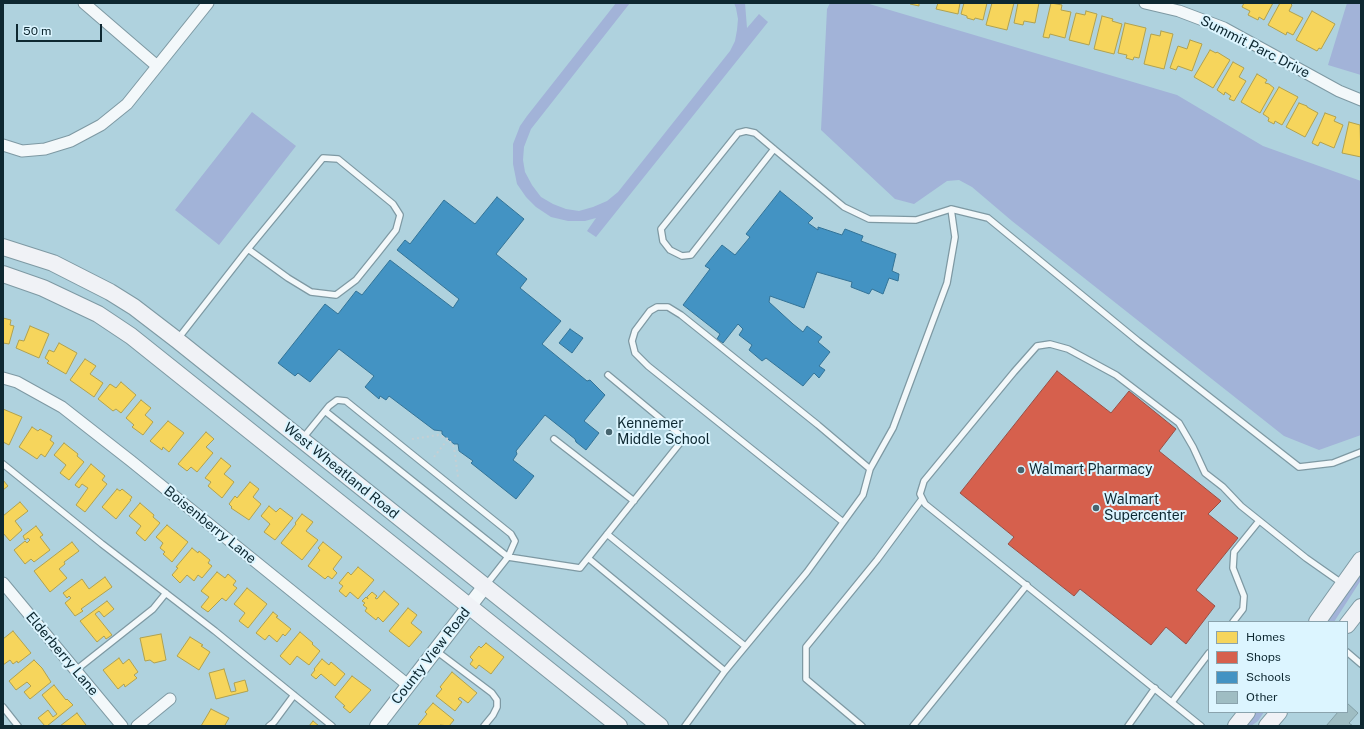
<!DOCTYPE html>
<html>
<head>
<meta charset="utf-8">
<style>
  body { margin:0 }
  #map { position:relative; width:1364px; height:729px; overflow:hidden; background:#afd2de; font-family:"Public Sans",sans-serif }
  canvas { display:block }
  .frame { position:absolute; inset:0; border:4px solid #0e2831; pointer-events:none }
  .legend { position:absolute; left:1208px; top:621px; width:140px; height:92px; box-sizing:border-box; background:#dcf5ff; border:1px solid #8aa3ad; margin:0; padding:5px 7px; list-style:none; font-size:12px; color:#0e2831 }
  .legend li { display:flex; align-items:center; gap:8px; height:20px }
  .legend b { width:20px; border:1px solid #8aa3ad }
  .scale { position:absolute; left:16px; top:24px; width:86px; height:18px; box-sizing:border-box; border:2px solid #0e2831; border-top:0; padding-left:5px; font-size:12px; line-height:14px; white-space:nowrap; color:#0e2831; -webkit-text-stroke:3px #dcf5ff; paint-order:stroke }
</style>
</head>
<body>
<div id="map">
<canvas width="1364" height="729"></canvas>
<div class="frame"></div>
<ul class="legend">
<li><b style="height:11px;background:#f6d55c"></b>Homes</li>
<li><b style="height:11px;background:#d6604d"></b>Shops</li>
<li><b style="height:11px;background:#4393c3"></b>Schools</li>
<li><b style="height:11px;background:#9fbdc3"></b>Other</li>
</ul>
<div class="scale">50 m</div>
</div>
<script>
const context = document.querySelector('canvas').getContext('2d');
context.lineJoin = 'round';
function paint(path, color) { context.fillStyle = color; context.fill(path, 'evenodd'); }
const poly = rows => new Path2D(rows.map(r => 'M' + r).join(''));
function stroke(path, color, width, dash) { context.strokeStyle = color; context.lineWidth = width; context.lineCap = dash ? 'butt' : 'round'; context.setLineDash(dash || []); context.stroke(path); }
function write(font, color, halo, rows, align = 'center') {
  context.font = font + ' "Public Sans",sans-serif'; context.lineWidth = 4; context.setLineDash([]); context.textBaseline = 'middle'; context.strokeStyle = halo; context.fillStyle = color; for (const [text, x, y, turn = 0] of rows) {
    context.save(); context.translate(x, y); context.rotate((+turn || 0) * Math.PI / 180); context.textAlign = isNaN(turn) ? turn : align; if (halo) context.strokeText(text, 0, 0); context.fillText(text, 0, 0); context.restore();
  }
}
paint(poly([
  [616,3,630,3,531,129,524,147,523,160,525,172,532,185,541,197,553,204,566,209,579,211,593,207,607,201,618,192,730,51,735,41,737,30,738,19,736,8,734,3,745,3,747,28,759,14,768,22,596,237,587,231,596,218,585,221,568,221,551,217,536,207,526,197,517,184,513,164,513,144,520,126,527,116],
  [830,3,866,3,1177,95,1263,146,1361,181,1361,435,1319,450,1284,436,1012,221,972,187,959,180,947,181,914,204,895,199,821,130,827,9],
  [1347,3,1361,3,1361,75,1328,65],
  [252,112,296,146,219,245,175,210],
  [1361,567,1361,580,1334,622,1318,622],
  [1248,712,1264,712,1258,721,1251,726,1241,726]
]), '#a2b3d8');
const homes = poly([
  [910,3,919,3,919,6,910,4,910,3],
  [938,3,960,3,958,14,936,9,938,3],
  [964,3,987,3,983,20,975,18,974,20,967,18,967,16,961,14,964,3],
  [992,3,1014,3,1007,30,986,25,992,3],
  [1018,3,1039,3,1035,23,1024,21,1023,25,1014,23,1018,3],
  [1051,3,1062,5,1061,10,1071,12,1065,38,1050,34,1049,38,1043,37,1051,3],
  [1244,3,1273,3,1264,20,1259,17,1258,20,1248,15,1250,11,1242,7,1244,3],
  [1280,3,1290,3,1292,5,1289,11,1303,18,1293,35,1287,32,1286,35,1268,25,1280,3],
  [1086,11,1097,14,1089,45,1069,40,1076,13,1085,15,1086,11],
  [1312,11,1335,24,1321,49,1319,48,1317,51,1296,40,1312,11],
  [1102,16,1113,19,1112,21,1122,24,1114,54,1094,49,1102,16],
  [1125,23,1146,28,1139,58,1134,57,1133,60,1126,58,1127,55,1118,53,1125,23],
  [1161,31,1173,34,1164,69,1144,64,1151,34,1160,36,1161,31],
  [1190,40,1202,44,1192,71,1178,66,1176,70,1170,68,1178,46,1187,49,1190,40],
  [1210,50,1216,53,1217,52,1230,60,1213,88,1194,77,1210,50],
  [1233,62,1244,68,1239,77,1246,81,1234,101,1229,99,1231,96,1225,92,1224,95,1217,90,1233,62],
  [1257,74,1267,80,1265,83,1269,84,1274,88,1260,113,1241,102,1257,74],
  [1279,87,1298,97,1282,125,1275,121,1274,124,1268,121,1269,118,1263,114,1279,87],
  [1299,103,1307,106,1307,107,1318,113,1305,137,1286,127,1299,103],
  [1325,113,1336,117,1334,121,1343,125,1334,148,1320,142,1318,146,1312,143,1325,113],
  [1349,122,1360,125,1361,157,1342,153,1349,122],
  [3,318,11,320,10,325,14,326,9,344,3,343,3,318],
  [30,326,49,334,39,358,16,348,19,340,24,341,30,326],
  [59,343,77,353,66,374,47,363,49,361,45,358,49,350,54,352,59,343],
  [85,359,96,366,90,374,103,383,94,397,70,380,85,359],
  [121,382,136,395,121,413,116,409,113,411,98,399,110,384,116,388,121,382],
  [141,400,151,408,145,415,153,422,143,435,132,427,134,425,126,418,141,400],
  [3,409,22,417,9,445,3,442,3,409],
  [168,421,184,433,169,452,163,447,162,450,150,441,168,421],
  [32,427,38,431,40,429,52,436,50,440,54,443,45,457,41,454,37,459,19,447,32,427],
  [206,432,214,439,206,447,213,453,197,472,191,467,187,471,178,464,206,432],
  [64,443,78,454,77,456,84,462,69,480,60,473,66,465,54,455,64,443],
  [221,458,231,466,224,474,234,482,222,498,208,486,211,482,205,478,221,458],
  [91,464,105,476,102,480,107,484,85,512,76,505,88,488,82,484,79,488,75,485,91,464],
  [3,480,8,486,3,490,3,480],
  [250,482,259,489,253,497,261,504,249,520,231,508,232,507,229,504,235,496,237,498,250,482],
  [117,489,120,491,122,489,132,497,130,500,131,500,116,519,102,507,117,489],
  [20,502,28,511,15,521,22,530,10,541,3,533,3,516,20,502],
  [140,503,154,515,153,517,160,523,145,541,136,533,141,526,129,516,140,503],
  [269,506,276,512,280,508,293,518,275,540,264,532,270,524,261,516,269,506],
  [302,514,313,522,306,531,318,540,302,560,281,543,296,524,295,523,302,514],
  [167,525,188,542,172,562,163,554,165,552,160,548,163,543,156,537,167,525],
  [36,526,43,535,40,537,50,550,34,562,31,559,25,564,14,550,25,541,27,543,30,540,28,538,25,540,23,536,36,526],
  [72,542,79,551,64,562,65,564,59,569,67,578,50,592,34,571,72,542],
  [323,542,342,557,333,569,337,573,332,579,328,576,325,579,308,566,320,550,318,548,323,542],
  [192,548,198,553,199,551,210,560,208,563,212,566,202,578,198,575,194,581,187,575,180,583,172,575,178,568,176,567,192,548],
  [358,567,374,580,358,599,350,592,346,597,339,591,343,586,339,583,348,572,351,575,358,567],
  [217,572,225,578,228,574,236,581,233,585,237,588,226,601,222,598,208,612,201,607,209,597,201,591,217,572],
  [105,577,112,587,81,609,83,611,75,616,65,603,71,598,69,596,67,598,63,593,82,579,89,589,105,577],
  [247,588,267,604,248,628,239,621,245,613,234,604,247,588],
  [384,591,399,604,383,622,378,617,376,620,365,611,367,608,363,605,365,603,362,601,366,597,368,599,367,597,372,592,377,596,375,598,377,599,384,591],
  [107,601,114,609,104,617,99,611,95,614,112,635,106,639,104,636,97,642,80,621,107,601],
  [408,608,417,615,411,623,422,632,409,647,389,631,408,608],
  [273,612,278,616,276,617,291,629,285,636,283,634,277,642,269,635,265,640,256,633,273,612],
  [13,631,31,653,18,663,17,661,13,664,10,660,3,665,3,639,13,631],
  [300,632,313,643,312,644,320,651,309,665,297,656,290,665,280,656,300,632],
  [161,634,166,660,154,663,150,660,145,661,140,638,161,634],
  [190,637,203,645,201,646,210,652,199,670,177,656,190,637],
  [486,643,504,657,491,674,479,665,476,669,470,664,473,660,470,657,479,646,481,648,486,643],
  [119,658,123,664,129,659,138,672,134,675,137,678,125,687,124,684,118,689,103,670,119,658],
  [322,659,329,665,331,662,345,674,335,686,321,674,316,679,311,675,315,670,314,669,322,659],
  [34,660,42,668,51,682,30,699,24,692,31,686,27,682,16,690,9,681,34,660],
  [224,669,231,692,236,691,234,683,245,680,248,691,216,699,209,673,224,669],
  [452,672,477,693,468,703,460,697,458,699,462,702,455,711,436,696,442,689,440,687,452,672],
  [352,676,371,690,350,713,343,707,345,706,335,697,352,676],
  [54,685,66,700,67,699,73,705,47,726,45,726,38,718,48,710,53,717,57,714,42,695,54,685],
  [433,703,454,720,449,726,440,725,440,726,420,726,418,725,427,714,425,712,433,703],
  [211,709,229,718,225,725,228,726,201,726,211,709],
  [77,713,86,725,84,726,60,726,77,713],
  [313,721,319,726,309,726,313,721]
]);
paint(homes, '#f6d55c');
stroke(homes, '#b0a14f', 1);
const shops = poly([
  [1057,371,1111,413,1129,391,1176,429,1159,451,1221,501,1208,514,1238,538,1196,590,1215,606,1186,644,1166,627,1151,645,1080,589,1074,596,1008,544,1014,537,960,493,1057,371]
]);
paint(shops, '#d6604d');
stroke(shops, '#9a4f45', 1);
const schools = poly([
  [780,191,813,218,808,223,818,230,818,227,842,235,845,229,863,236,861,241,896,254,892,271,899,274,898,281,889,278,883,294,872,289,869,294,851,287,852,282,817,272,804,308,770,296,769,302,793,324,803,332,807,326,822,337,818,342,830,352,819,366,825,370,819,378,814,373,803,386,766,358,762,361,749,350,752,345,739,335,743,329,738,324,723,343,717,339,720,334,683,305,710,269,705,266,722,245,735,255,750,237,746,234,780,191],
  [497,197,524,219,496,254,527,279,520,288,561,321,542,344,587,381,590,380,605,395,584,421,599,433,586,450,576,442,575,439,545,415,516,451,517,454,513,460,534,476,516,499,471,463,473,461,459,451,458,444,454,444,442,434,442,431,434,430,389,396,386,400,380,396,379,399,365,387,374,376,339,349,310,382,298,373,295,376,278,363,325,304,338,314,356,291,362,295,390,260,453,308,459,299,397,250,405,240,410,244,444,200,475,224,497,197],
  [570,329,583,338,572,353,559,343,570,329]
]);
paint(schools, '#4393c3');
stroke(schools, '#337397', 1);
const building = poly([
  [1347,703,1358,713,1349,723,1353,726,1326,726,1338,712,1347,712,1347,703]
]);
paint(building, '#9fbdc3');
stroke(building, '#829fa6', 1);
const service = poly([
  [774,149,755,133,746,131,738,133,661,229,663,241,670,250,682,256,691,255,774,149,844,207,869,219,916,220,951,209,955,237,947,283,893,428,870,469],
  [951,209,988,218,1138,341,1299,467,1333,463,1361,452],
  [177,340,248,249,323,158,338,159,393,204,400,215,396,230,377,254,356,280,336,295,311,292,288,278,248,249],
  [325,411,508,557,580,568,684,438,608,375],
  [303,438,329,406,337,400,346,401,511,534,515,541,508,557,486,585],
  [554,439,634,501],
  [3,464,102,544,215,631,332,726],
  [607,534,745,646],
  [588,558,725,671,807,572,863,495,870,469,818,425,681,315,668,307,657,307,650,311,635,331,632,341,635,353,648,366,843,522],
  [1233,622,1243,609,1244,596,1233,568,1234,552,1259,521],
  [435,650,492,693,497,700,497,707,493,715,484,726],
  [1347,652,1361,664],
  [76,670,153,609,166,593],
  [1172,702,1209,653],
  [3,707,18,726],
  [269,726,274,722,294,695],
  [685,726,725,671],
  [862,726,806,679,806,647,877,560,922,499],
  [913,726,1027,585],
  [1128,726,1155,688],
  [1201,726,925,504,920,494,924,481,1014,372,1037,346,1050,344,1068,349,1116,375,1179,423,1193,447,1205,473,1223,487,1241,506,1306,558,1343,584]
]);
const minor = poly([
  [84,3,157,66],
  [1145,3,1179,11,1224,28,1339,91,1361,100],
  [3,145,22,151,45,149,71,141,101,125,127,104,208,3],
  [3,378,17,382,62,407,131,461,408,685],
  [3,583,122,726],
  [137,726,170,699]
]);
const tertiary = poly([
  [377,726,485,586]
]);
const secondary = poly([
  [3,247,53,263,110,292,134,307,177,340,660,726],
  [3,274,43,288,98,314,131,336,619,726],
  [1317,622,1361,560],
  [1347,625,1361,607],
  [1236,726,1247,712],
  [1267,726,1279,712]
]);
stroke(service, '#7e99a3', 8);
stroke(minor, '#7e99a3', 13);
stroke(tertiary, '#7e99a3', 16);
stroke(secondary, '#7e99a3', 18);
stroke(poly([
  [412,439,438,435,448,439,454,447,458,477],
  [434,457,448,439]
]), '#c5cfd4', 2, [2, 3]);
stroke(service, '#f3f8fa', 5.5);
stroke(minor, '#f3f8fa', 11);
stroke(tertiary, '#f3f8fa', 14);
stroke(secondary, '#f0f2f6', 16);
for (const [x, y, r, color] of [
  [609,432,4,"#46646e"],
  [1021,470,4,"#46646e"],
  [1096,508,4,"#46646e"]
]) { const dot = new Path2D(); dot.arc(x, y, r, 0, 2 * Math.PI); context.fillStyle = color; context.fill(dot); stroke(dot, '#dcf5ff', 1.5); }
write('14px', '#0e2831', '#dcf5ff', [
  ["Summit Parc Drive",1255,47,27],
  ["West Wheatland Road",341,471,39],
  ["Boisenberry Lane",210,525,39],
  ["Elderberry Lane",62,654,50],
  ["County View Road",431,656,-52]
]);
write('14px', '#0e2831', '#dcf5ff', [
  ["Kennemer",617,424],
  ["Middle School",617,440],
  ["Walmart Pharmacy",1029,470],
  ["Walmart",1104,500],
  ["Supercenter",1104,516]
], 'left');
</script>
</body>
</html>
